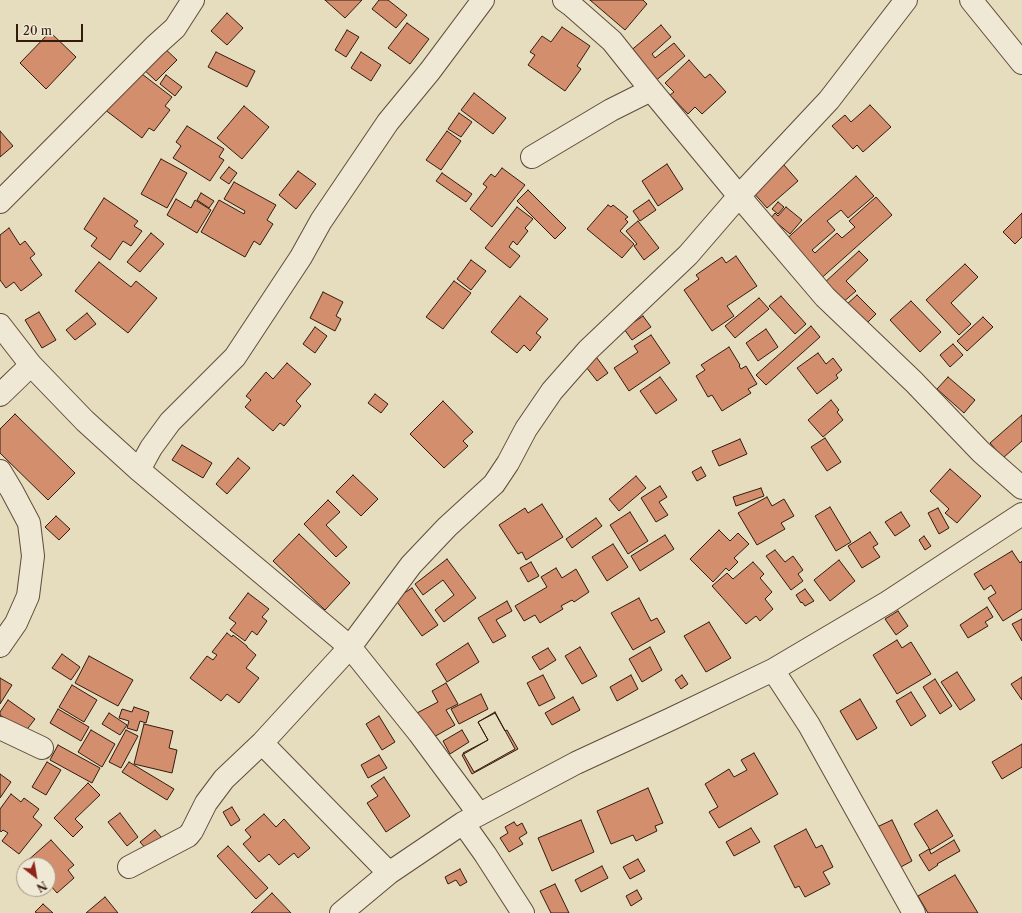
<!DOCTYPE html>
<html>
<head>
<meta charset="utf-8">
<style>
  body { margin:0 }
  #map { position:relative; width:1022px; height:913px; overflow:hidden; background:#e6dcbe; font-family:"Libre Caslon Text",serif }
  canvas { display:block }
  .north { position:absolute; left:16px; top:857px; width:40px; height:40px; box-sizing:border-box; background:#efe8d5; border:1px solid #a49685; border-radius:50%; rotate:149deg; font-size:11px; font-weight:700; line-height:16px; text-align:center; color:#331c0e }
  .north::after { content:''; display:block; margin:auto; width:14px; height:18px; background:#8f2418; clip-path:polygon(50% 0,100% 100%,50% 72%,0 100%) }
  .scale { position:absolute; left:16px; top:24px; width:67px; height:18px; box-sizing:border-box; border:2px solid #331c0e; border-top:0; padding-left:5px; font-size:12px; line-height:14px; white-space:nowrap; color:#331c0e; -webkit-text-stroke:3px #efe8d5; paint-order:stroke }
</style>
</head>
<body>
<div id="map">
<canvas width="1022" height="913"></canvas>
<div class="north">N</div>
<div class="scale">20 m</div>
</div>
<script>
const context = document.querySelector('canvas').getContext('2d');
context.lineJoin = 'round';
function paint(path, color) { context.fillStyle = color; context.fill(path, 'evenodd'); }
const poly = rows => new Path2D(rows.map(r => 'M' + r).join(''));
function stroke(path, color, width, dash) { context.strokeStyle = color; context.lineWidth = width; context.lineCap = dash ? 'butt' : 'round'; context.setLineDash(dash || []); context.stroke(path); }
const building = poly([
  [325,0,362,0,345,18,325,0],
  [379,0,388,0,407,15,396,28,372,9,379,0],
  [590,0,643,0,647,4,625,30,590,0],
  [227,13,243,28,227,45,211,31,227,13],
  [407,23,429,39,410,64,388,48,407,23],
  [661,25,671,37,652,54,655,58,674,43,685,56,653,83,628,53,661,25],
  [562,27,590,46,577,66,581,69,565,91,528,65,535,55,530,52,542,36,551,42,562,27],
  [347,30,359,37,346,57,335,50,347,30],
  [50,32,76,57,46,89,20,63,50,32],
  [162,46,177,60,156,81,141,67,162,46],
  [216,52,255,71,247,87,208,67,216,52],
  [361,52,381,65,371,81,351,68,361,52],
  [689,60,705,78,710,74,726,92,702,114,695,107,688,114,670,95,674,92,665,83,689,60],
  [138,71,172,97,165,106,170,110,154,131,149,128,142,138,104,109,138,71],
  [166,75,182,87,175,96,160,84,166,75],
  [474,93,506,118,493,134,461,110,474,93],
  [870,105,891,127,863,152,857,145,853,149,832,126,845,115,851,122,870,105],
  [244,106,269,127,242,159,217,138,244,106],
  [459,113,472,122,461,137,448,129,459,113],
  [187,126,224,149,219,157,224,160,210,181,173,158,181,146,176,142,187,126],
  [0,131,13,146,0,157,0,131],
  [447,131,461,141,441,170,426,160,447,131],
  [161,159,187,173,167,208,141,194,161,159],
  [667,164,683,189,658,206,642,181,667,164],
  [784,165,798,181,767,208,753,192,784,165],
  [229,167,237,173,229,184,220,178,229,167],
  [502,168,525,185,492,227,470,209,487,187,483,184,491,174,495,177,502,168],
  [298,171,316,184,296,209,279,195,298,171],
  [442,173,472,194,466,202,436,181,442,173],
  [856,176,874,196,848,218,841,210,827,221,835,230,812,250,815,253,837,233,842,238,855,227,849,221,876,197,892,215,817,282,782,243,856,176],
  [234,182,276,205,267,220,273,224,260,245,254,241,245,257,201,232,219,200,244,214,245,211,224,199,234,182],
  [528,190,566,228,555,239,517,201,528,190],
  [201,193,214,201,209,208,197,200,201,193],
  [104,198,138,221,134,226,142,231,131,246,123,241,110,260,91,246,97,238,84,229,104,198],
  [176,199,191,208,195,200,211,210,197,233,167,215,176,199],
  [649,200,656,210,640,221,633,211,649,200],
  [778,202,784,207,778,214,772,209,778,202],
  [608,205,611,207,613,205,628,217,625,219,628,222,620,231,634,244,622,258,587,229,608,205],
  [517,207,533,219,525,228,528,231,517,245,513,241,509,247,520,256,510,268,485,248,517,207],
  [786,207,802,220,790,234,771,218,775,213,778,216,786,207],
  [1022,213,1022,237,1015,244,1003,232,1022,213],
  [638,221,659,248,644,260,634,246,637,244,626,231,638,221],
  [9,228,20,245,25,241,35,254,30,258,42,275,21,291,14,282,6,288,0,280,0,235,9,228],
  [151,233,164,244,140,272,127,262,151,233],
  [859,251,868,260,846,281,856,291,842,303,823,284,859,251],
  [736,256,757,286,727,306,734,316,712,331,684,290,699,279,696,275,722,257,726,263,736,256],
  [471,260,486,271,471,290,457,279,471,260],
  [99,262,131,287,136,281,157,298,128,333,75,291,99,262],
  [965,264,978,277,951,303,971,324,959,335,926,300,965,264],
  [454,281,471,293,443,329,426,317,454,281],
  [323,292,343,302,336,316,341,319,335,331,310,318,323,292],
  [857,295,876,314,864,326,845,306,857,295],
  [520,296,548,319,536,333,541,337,530,351,524,345,517,353,491,332,520,296],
  [781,296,806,324,795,334,769,306,781,296],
  [759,298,769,309,735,338,725,326,759,298],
  [911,301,941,332,920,352,890,320,911,301],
  [39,312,56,340,42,348,25,320,39,312],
  [87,313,96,324,75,340,66,330,87,313],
  [643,316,651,327,632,340,624,329,643,316],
  [983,317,993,327,967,351,957,341,983,317],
  [811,326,820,337,766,385,756,375,811,326],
  [315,327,327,336,315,353,303,344,315,327],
  [766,329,778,347,758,361,746,343,766,329],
  [651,335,670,363,629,391,614,368,638,352,634,346,651,335],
  [953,344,963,355,950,367,940,355,953,344],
  [729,347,740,365,739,366,741,369,746,366,757,384,748,389,751,393,722,411,712,395,708,397,696,376,705,370,701,365,729,347],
  [818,353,826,364,833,358,842,370,836,375,838,378,817,394,797,368,818,353],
  [594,354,608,373,597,381,583,363,594,354],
  [287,363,311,384,296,401,301,406,284,426,280,423,273,431,245,407,251,400,246,396,266,372,273,379,287,363],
  [660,377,677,400,656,414,640,391,660,377],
  [948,377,975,400,964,413,937,389,948,377],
  [375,394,388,404,381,413,368,403,375,394],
  [831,400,839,410,837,412,843,420,823,437,808,420,831,400],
  [443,401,473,432,463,441,468,446,444,468,410,434,443,401],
  [15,414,75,473,48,500,0,453,0,429,15,414],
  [1022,415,1022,441,1003,458,990,443,1022,415],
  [825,438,841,462,827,471,811,447,825,438],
  [740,439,747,454,719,466,712,451,740,439],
  [182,445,212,463,203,478,172,460,182,445],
  [238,458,250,468,227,494,216,484,238,458],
  [701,467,706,476,697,481,692,472,701,467],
  [950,469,981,496,957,523,945,513,949,509,930,491,950,469],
  [353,475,378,499,361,516,336,492,353,475],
  [636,476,646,488,619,511,609,499,636,476],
  [660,486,667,497,659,502,668,515,656,522,641,498,660,486],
  [761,488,764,496,736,506,733,497,761,488],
  [767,497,772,506,784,499,794,516,781,523,785,529,757,545,738,513,767,497],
  [328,500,340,512,326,525,347,547,336,557,304,524,328,500],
  [542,504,563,537,526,560,522,552,518,554,499,525,525,508,528,513,542,504],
  [830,507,851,542,836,551,815,516,830,507],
  [938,508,949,528,939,534,928,513,938,508],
  [630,512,648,541,628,554,610,525,630,512],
  [901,512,910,526,895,536,885,522,901,512],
  [56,516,70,529,59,540,45,527,56,516],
  [596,518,602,526,572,548,566,539,596,518],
  [719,530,730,541,738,533,749,544,734,558,738,562,729,571,726,568,713,582,690,559,719,530],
  [870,532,878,544,873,547,880,557,862,568,848,546,870,532],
  [299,534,350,583,325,610,273,561,299,534],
  [665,535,674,549,640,571,631,556,665,535],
  [924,536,931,546,925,550,919,540,924,536],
  [613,544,628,567,607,581,592,557,613,544],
  [775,550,785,562,793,556,803,570,798,574,803,581,791,590,766,556,775,550],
  [1012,551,1020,563,1022,561,1022,609,1003,621,988,598,996,593,991,585,984,590,974,574,1012,551],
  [447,559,476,598,444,622,435,610,454,595,443,580,423,595,415,584,447,559],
  [839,560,855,581,830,601,814,580,839,560],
  [531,562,539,576,528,582,520,568,531,562],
  [753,562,764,574,760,578,772,592,765,599,773,609,760,621,756,616,746,624,712,586,727,573,733,579,753,562],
  [556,568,562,578,576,569,589,592,574,602,572,600,561,606,563,609,540,623,535,615,524,621,515,606,547,587,541,577,556,568],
  [412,588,438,625,422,636,395,599,412,588],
  [805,589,814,601,805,606,802,602,801,603,796,595,805,589],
  [248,593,269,609,262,617,267,621,257,635,252,631,245,641,230,630,236,623,229,618,248,593],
  [639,598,651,621,657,618,665,632,633,650,611,613,639,598],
  [507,601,512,611,496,620,506,636,493,643,478,618,507,601],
  [987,607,993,617,985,622,988,626,968,638,960,625,987,607],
  [898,611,908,626,896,635,885,619,898,611],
  [1022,619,1022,641,1012,624,1022,619],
  [709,622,731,658,706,672,684,636,709,622],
  [227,633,232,637,233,635,247,646,247,647,256,655,246,668,259,678,239,703,227,694,221,701,190,678,207,656,213,660,217,655,212,652,227,633],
  [897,640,902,648,911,642,931,674,897,694,873,655,897,640],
  [468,643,479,662,447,682,436,664,468,643],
  [580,647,597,676,582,684,565,656,580,647],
  [650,647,662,670,642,682,629,659,650,647],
  [548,648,556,660,540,670,532,657,548,648],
  [62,654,80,667,71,680,52,668,62,654],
  [89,656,133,680,118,706,75,683,89,656],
  [957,672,975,700,960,710,941,682,957,672],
  [543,675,555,698,539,706,527,683,543,675],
  [631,675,638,689,617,701,610,687,631,675],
  [682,675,688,684,681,689,675,680,682,675],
  [1022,677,1022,700,1011,684,1022,677],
  [0,678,12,685,0,704,0,678],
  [935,679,952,706,940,714,923,687,935,679],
  [446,683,458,704,446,710,455,725,432,738,417,713,438,702,432,691,446,683],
  [72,685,97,700,84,722,59,707,72,685],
  [911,692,926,716,911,726,896,701,911,692],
  [481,694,488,709,459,724,451,709,481,694],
  [573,697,580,710,552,725,545,713,573,697],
  [860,699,877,728,857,740,840,711,860,699],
  [8,700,35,719,25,732,0,715,0,712,8,700],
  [134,707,149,712,146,723,140,721,137,731,127,728,129,721,119,718,122,709,132,712,134,707],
  [58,709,89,727,81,741,50,723,58,709],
  [495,712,515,749,474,772,463,753,488,740,478,722,495,712],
  [109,713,127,725,120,735,102,724,109,713],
  [495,713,505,731,507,730,518,749,472,774,462,755,488,740,478,722,495,713],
  [379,716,395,742,382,750,366,724,379,716],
  [144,724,173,731,169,748,177,750,172,773,134,764,144,724],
  [91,730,115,744,102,767,78,752,91,730],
  [126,730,138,736,121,768,109,762,126,730],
  [462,730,469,742,450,754,443,741,462,730],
  [1022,744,1022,767,1002,779,992,762,1022,744],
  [58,745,100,768,92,783,50,760,58,745],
  [754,753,778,794,719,828,709,812,718,807,705,784,729,769,734,777,747,770,741,760,754,753],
  [379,755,387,768,368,778,361,765,379,755],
  [47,762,61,770,46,795,32,787,47,762],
  [129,762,174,789,167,800,122,772,129,762],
  [0,774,11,782,0,798,0,774],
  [384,777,410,816,386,832,367,803,378,796,371,786,384,777],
  [88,783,100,795,75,819,83,827,73,837,54,818,88,783],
  [648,788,663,823,655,826,657,831,636,841,633,835,611,844,597,811,648,788],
  [11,794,21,802,24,798,39,809,33,817,42,825,19,854,2,841,8,833,3,830,1,832,0,830,0,809,11,794],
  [232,807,240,820,231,826,223,812,232,807],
  [937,810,953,836,930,850,914,824,937,810],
  [120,813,138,837,127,846,108,822,120,813],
  [264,814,276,827,284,819,310,848,298,858,294,853,279,865,269,854,259,862,243,844,251,837,245,830,264,814],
  [581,820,594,852,552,871,538,838,581,820],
  [892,820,912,861,897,869,877,827,892,820],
  [514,822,517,826,522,823,527,833,519,838,523,844,509,852,500,838,508,833,505,827,514,822],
  [751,828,760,842,734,856,726,842,751,828],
  [806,829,816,848,822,845,833,867,823,872,830,884,805,897,799,886,795,888,774,846,806,829],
  [155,830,162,838,147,850,140,842,155,830],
  [51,840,74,865,68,870,74,878,57,893,50,885,48,887,48,865,29,865,26,862,51,840],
  [954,840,960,851,937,864,938,865,929,871,919,855,929,849,931,854,954,840],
  [228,846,268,888,256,899,217,856,228,846],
  [638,859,645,871,630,879,623,867,638,859],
  [602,866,608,878,581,892,575,880,602,866],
  [460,869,467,882,460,886,456,880,448,884,445,877,460,869],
  [955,875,978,913,928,913,918,896,955,875],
  [555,884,569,913,551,913,540,891,555,884],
  [637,890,642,899,631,906,626,896,637,890],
  [272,893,291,913,251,913,272,893],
  [105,897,118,913,86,913,105,897],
  [43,904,53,913,37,913,35,912,43,904]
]);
paint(building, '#d38e6e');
stroke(building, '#331c0e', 1);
const minor = poly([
  [564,0,571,5,612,41,651,90,739,196,825,297,914,382,981,452,1022,488],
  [971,0,1022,63],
  [532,157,611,110,651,90],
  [0,202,155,46,175,28,193,0],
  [0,325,31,365,85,421,139,470,350,647,419,733,479,814],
  [0,395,31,365],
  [139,470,151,448,170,422,235,357,301,257,321,221,388,122,430,71,483,0],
  [0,471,12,491,29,523,33,556,28,596,16,623,0,646],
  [773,670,809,725,914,913],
  [0,728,42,748],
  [262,743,389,873],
  [463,823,485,854,523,913],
  [129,867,188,836,192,831,206,803,224,779,262,743,350,647,411,565,447,527,494,484,508,463,526,429,552,391,588,350,688,255,739,196,829,100,906,0],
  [341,913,389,873,463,823,576,763,671,719,773,670,888,602,1022,514]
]);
stroke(minor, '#604c3a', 24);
stroke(minor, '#efe8d5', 22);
</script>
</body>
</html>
